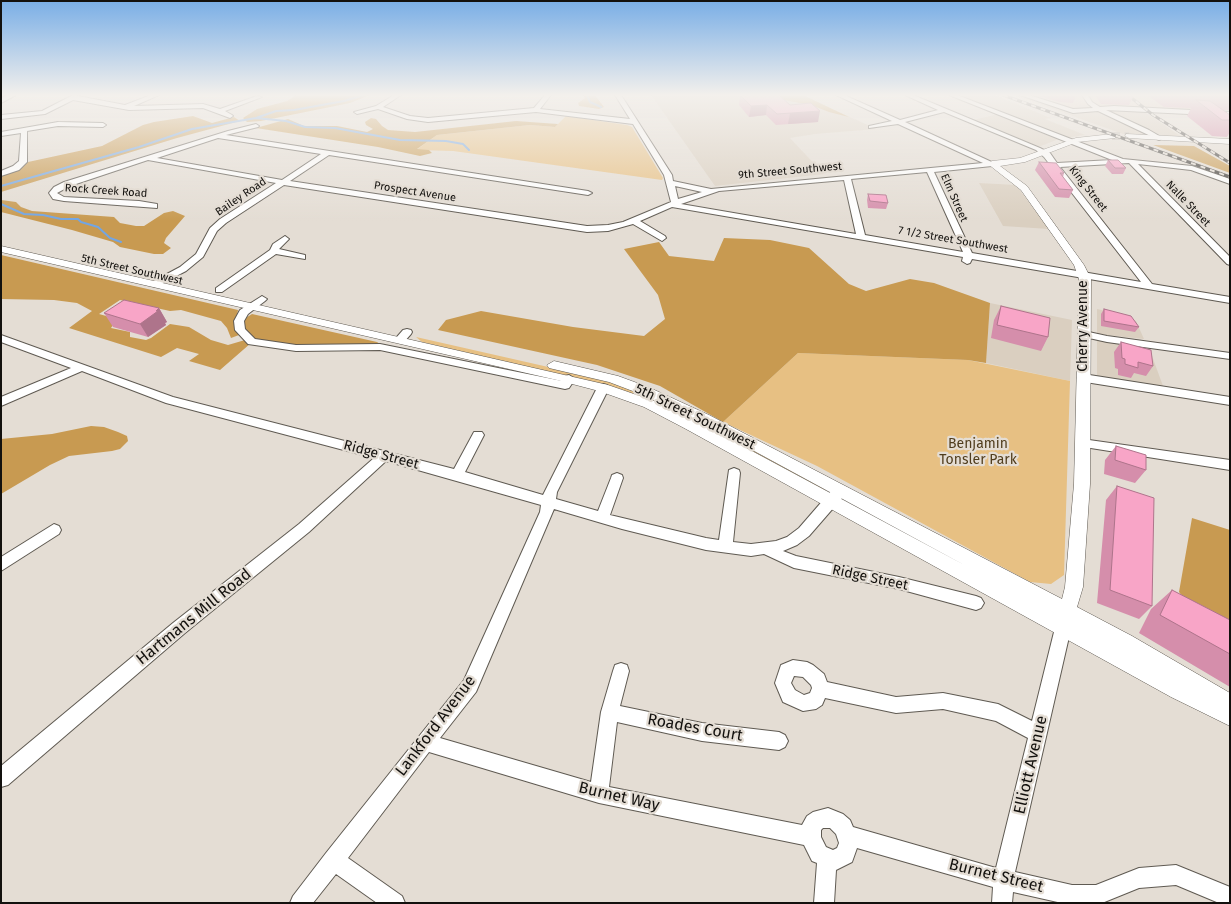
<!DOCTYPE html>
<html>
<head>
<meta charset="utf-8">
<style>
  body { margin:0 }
  #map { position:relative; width:1231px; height:904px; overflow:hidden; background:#e4ddd4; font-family:"Fira Sans",sans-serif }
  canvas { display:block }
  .frame { position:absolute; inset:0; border:2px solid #13110e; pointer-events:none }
</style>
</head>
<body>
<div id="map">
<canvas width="1231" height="904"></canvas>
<div class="frame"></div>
</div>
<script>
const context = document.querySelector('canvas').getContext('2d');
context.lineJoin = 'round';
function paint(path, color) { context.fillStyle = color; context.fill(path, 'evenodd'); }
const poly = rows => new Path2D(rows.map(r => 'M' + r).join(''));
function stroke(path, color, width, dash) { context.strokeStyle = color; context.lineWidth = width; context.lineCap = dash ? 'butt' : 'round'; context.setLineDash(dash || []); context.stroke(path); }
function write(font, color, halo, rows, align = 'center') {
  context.font = font + ' "Fira Sans",sans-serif'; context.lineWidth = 4.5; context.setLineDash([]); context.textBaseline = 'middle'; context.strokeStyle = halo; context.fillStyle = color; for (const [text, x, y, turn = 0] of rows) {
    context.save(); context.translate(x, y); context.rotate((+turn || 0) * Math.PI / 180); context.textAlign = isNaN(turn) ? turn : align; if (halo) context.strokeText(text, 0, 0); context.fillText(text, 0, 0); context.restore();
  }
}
paint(poly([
  [651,95,803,95,876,129,815,134,790,138,824,174,715,186],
  [957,95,995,95,1051,118,1045,119,1085,135,1059,139,1041,146,1037,146,973,120,1002,113],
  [1013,95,1175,95,1139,108,1182,137,1123,134],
  [979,183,1016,185,1049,229,1003,226],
  [990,303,1072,320,1070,381,986,363],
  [1097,309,1125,315,1136,321,1144,339,1097,334],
  [1097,338,1148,345,1163,386,1097,377]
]), '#dacfc0');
paint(poly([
  [1028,95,1175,95,1201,111,1081,105,1068,109]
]), '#e4d1c1');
paint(poly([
  [566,116,627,125,632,127,663,178,662,180,453,151,416,150,437,135,530,125,555,127],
  [416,337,610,381,671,405,825,489,828,494,612,387,422,342],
  [798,353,968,360,1070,381,1064,575,1051,584,1030,582,817,466,723,422]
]), '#e7c083');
paint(poly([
  [296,95,370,95,350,103,261,121,247,122,243,118,257,109,287,101],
  [583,95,595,95,604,107,599,109,579,106,578,103,585,98],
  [770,95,803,95,849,117,829,112,811,105,784,100],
  [193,116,212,123,234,117,240,121,177,138,1,192,1,176,20,168,28,162,102,146,143,125,154,122],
  [371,118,376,119,382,126,388,130,415,132,516,121,558,124,555,127,530,125,437,135,417,149,429,150,432,153,420,156,378,147,256,128,288,119,304,126,337,126,367,132,373,129,366,125,365,122],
  [1153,145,1194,146,1230,166,1230,173],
  [1,200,16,202,21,207,32,211,114,217,120,223,136,226,144,226,164,213,173,211,185,216,166,238,164,243,171,248,163,254,154,254,120,247,113,242,72,230,1,212],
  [724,238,770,240,809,248,849,284,866,291,910,279,934,283,990,303,986,363,968,360,798,353,723,422,660,386,597,365,438,330,446,320,481,311,573,327,644,336,665,319,658,295,624,249,659,242,669,256,714,261],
  [1,255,238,310,235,326,239,335,231,338,227,328,221,321,181,310,170,311,120,300,99,314,117,319,111,328,130,332,130,337,146,340,151,338,170,324,189,327,211,340,228,345,245,340,251,343,220,370,189,361,199,354,177,348,161,357,69,328,92,311,77,303,54,300,1,299],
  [252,314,377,342,380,344,317,346,256,342,243,329,244,319],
  [91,426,104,427,118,432,127,436,128,441,120,449,112,451,69,456,50,465,1,494,1,439,52,434],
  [1192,518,1230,530,1230,631,1201,620,1179,592]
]), '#c89a51');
stroke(poly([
  [587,95,590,102,601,107],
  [256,118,286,121,305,127,335,128,400,140,446,141,463,144,469,150],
  [1,186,139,147,192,129,256,118,276,111,294,110,344,101,364,95],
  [1,204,24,214,43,215,61,219,78,219,81,222,98,227,110,238,121,242]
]), '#72a5e3', 2);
stroke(poly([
  [1112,136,1129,136]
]), '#c5beb6', 8, [8, 4.5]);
const minor = poly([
  [8,95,16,95,1,103,1,98,8,95],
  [73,95,125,105,151,95,159,95,134,106,203,104,220,109,257,96,262,97,225,111,232,115,233,116,230,118,203,108,129,110,73,100,45,114,1,119,1,115,42,111,73,95],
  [394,95,401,95,383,107,410,116,428,118,534,108,545,95,551,95,540,109,630,119,615,95,621,95,672,175,673,181,711,189,983,163,898,124,869,128,869,126,892,121,836,95,844,95,900,120,938,110,905,95,913,95,1040,148,1050,153,1057,163,1112,160,949,95,957,95,1123,159,1192,166,1230,179,1230,184,1191,170,1138,164,1230,257,1230,265,1227,264,1129,163,1060,167,1152,284,1230,297,1230,303,972,259,970,263,967,264,962,261,963,257,672,207,640,221,665,236,666,238,662,241,633,224,608,231,587,232,284,185,226,223,217,231,203,257,186,271,155,287,150,284,152,282,180,267,196,254,210,228,220,219,276,183,148,160,70,186,57,193,64,197,139,201,157,204,157,208,64,201,53,199,49,193,54,187,64,182,228,131,256,124,259,126,258,127,226,135,588,191,592,193,588,195,329,155,290,181,587,226,608,225,623,222,671,202,664,175,633,124,536,112,428,122,407,119,378,109,357,114,354,112,376,106,394,95],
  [944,112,1036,150,1044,157,1141,282,972,253,934,172,992,166,996,164,905,122,944,112],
  [218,138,321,154,282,180,157,158,218,138],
  [927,172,963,252,865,235,851,179,927,172],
  [844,180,856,234,681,204,719,191,844,180],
  [675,186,702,192,678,199,675,186],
  [1020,95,1029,95,1073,109,1093,108,1088,104,1082,95,1088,95,1092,102,1100,107,1114,106,1230,112,1230,116,1106,110,1149,130,1161,137,1161,139,1159,140,1098,111,1073,113,1020,95],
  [58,122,103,123,106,125,103,127,58,126,27,131,27,162,19,170,1,176,1,171,13,166,19,161,21,133,1,136,1,132,58,122],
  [285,236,289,239,279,249,305,255,305,259,276,254,222,292,216,292,216,288,270,250,273,244,285,236],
  [262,296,267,299,265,301,248,314,244,321,245,329,255,339,296,345,380,344,562,381,565,376,569,375,575,379,569,388,565,389,380,350,296,351,248,344,235,330,234,321,240,310,262,296],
  [407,329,411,330,412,332,411,334,404,342,396,342,395,340,396,338,403,330,407,329],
  [1084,331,1107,336,1230,353,1230,359,1107,342,1080,336,1079,334,1080,332,1084,331],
  [1,335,173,397,454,469,474,432,482,432,484,435,465,472,543,495,597,388,603,384,607,385,609,388,557,492,556,499,598,511,611,478,612,475,617,473,622,475,623,478,610,515,706,538,719,540,729,470,734,468,739,470,740,473,733,542,751,544,776,541,787,537,799,528,832,490,842,490,844,494,842,498,809,536,797,545,783,551,796,556,899,577,976,596,981,598,984,603,981,608,976,610,899,589,794,568,764,554,751,556,706,550,622,529,554,509,476,692,440,738,591,782,601,712,613,671,615,665,621,663,627,665,629,671,620,706,702,723,779,732,785,735,788,741,785,747,779,750,702,741,617,722,609,787,802,825,807,816,813,812,828,808,843,814,850,820,853,827,996,868,1028,738,996,721,943,709,896,713,825,698,822,705,816,709,803,711,783,702,775,683,781,665,793,660,807,662,813,665,824,674,827,682,896,697,943,693,998,704,1032,721,1055,628,1057,623,1063,621,1069,623,1071,628,1015,872,1072,885,1096,885,1139,868,1176,865,1230,887,1230,903,1219,903,1176,885,1139,888,1102,903,1062,903,1013,892,1012,903,992,903,993,887,857,848,852,862,836,870,834,903,814,903,817,863,812,861,804,845,599,803,429,752,348,858,402,896,405,903,377,903,336,874,313,903,290,903,293,896,326,853,464,680,540,512,541,505,386,461,309,532,185,633,8,785,1,787,1,766,173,623,299,524,374,458,166,403,82,371,1,406,1,397,71,368,1,342,1,335],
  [794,676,803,677,811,685,812,688,810,693,804,695,795,690,791,683,794,676],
  [823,828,830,828,836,834,839,843,837,848,833,850,826,847,821,837,821,830,823,828],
  [1083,374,1230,397,1230,405,1079,381,1077,378,1079,375,1083,374],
  [1082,439,1230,460,1230,470,1078,446,1076,443,1082,439],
  [54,524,59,526,61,530,59,534,1,571,1,557,54,524]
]);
const major = poly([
  [1112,134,1116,136,1115,138,1077,142,1025,162,1000,166,1027,186,1084,265,1091,279,1090,484,1083,587,1077,607,1132,636,1230,693,1230,726,1171,697,686,429,644,407,599,391,557,380,1,252,1,246,608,385,654,401,696,421,968,567,699,421,638,393,609,382,549,368,547,365,554,361,618,376,648,387,709,415,1062,599,1065,587,1074,484,1079,279,1074,265,1021,190,988,164,992,161,1020,158,1076,138,1112,134],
  [1126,134,1230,139,1230,144,1129,138,1125,136,1126,134]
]);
stroke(minor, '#5f5a52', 2);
stroke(major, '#5f5a52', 1);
paint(minor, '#fff');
paint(major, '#fff');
const rail = poly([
  [1003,95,1230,177],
  [1128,95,1153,115,1230,163]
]);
stroke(rail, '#3c3935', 3);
stroke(rail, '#e4ddd4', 2, [5]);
paint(poly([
  [740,95,790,105,818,122,776,125,766,115,749,117,739,105],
  [1038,95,1076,95,1073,103,1059,102,1039,96],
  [1095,95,1134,95,1129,105,1101,104],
  [1147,95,1230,95,1230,110,1223,110,1230,115,1230,132,1227,137,1212,136,1187,116,1191,108,1164,107],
  [1108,160,1126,168,1123,174,1112,174,1105,166],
  [1039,162,1064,173,1063,177,1073,190,1069,198,1055,197,1035,170],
  [868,194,888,203,886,209,868,208,867,200],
  [1001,306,1048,337,1041,351,991,338,994,320],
  [159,308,167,322,165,323,166,325,148,337,113,327,104,313],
  [1104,309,1139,327,1135,332,1101,326,1101,314],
  [1121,342,1153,366,1146,376,1134,373,1131,378,1118,375,1118,369,1115,368,1114,352],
  [1116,446,1146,470,1135,483,1104,474,1105,460],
  [1117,486,1152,606,1139,619,1097,603,1106,500],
  [1172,590,1230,620,1230,687,1139,633,1151,609]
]), '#d58eab');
paint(poly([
  [767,105,766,115,749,117,751,106],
  [820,111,818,122,788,124,790,113],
  [159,308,167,322,165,323,166,325,148,337,140,324]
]), '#ae748b');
const building = poly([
  [740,95,779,95,790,105,811,103,820,111,777,114,767,105,751,106,740,95],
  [1206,95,1230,95,1230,96,1206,95],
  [1196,100,1210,101,1230,115,1230,120,1222,120,1196,100],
  [1108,160,1118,160,1126,168,1115,168,1108,160],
  [1039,162,1056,163,1064,173,1060,173,1073,190,1059,189,1039,162],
  [868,194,886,195,888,203,870,201,868,194],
  [124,300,159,308,156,311,158,311,140,324,104,313,124,300],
  [1001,306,1050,318,1048,337,997,325,1001,306],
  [1104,309,1131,316,1139,327,1104,321,1104,309],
  [1121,342,1151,350,1153,366,1138,362,1138,368,1125,364,1125,359,1122,358,1121,342],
  [1116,446,1146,455,1146,470,1115,460,1116,446],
  [1117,486,1154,498,1152,606,1110,590,1117,486],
  [1172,590,1230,620,1230,654,1160,615,1172,590]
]);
paint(building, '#f8a5c7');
stroke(building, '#ae748b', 1);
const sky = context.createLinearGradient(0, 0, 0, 221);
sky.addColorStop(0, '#79aee6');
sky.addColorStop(0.43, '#f3f0ec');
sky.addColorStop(1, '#f3f0ec00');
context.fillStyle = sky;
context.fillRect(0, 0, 1231, 221);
write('11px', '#13110e', '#e4ddd4', [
  ["9th Street Southwest",790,171,-5],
  ["King Street",1088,189,52],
  ["Rock Creek Road",106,191,4],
  ["Prospect Avenue",415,192,9],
  ["Bailey Road",241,197,-34],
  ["Elm Street",954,198,66],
  ["Nalle Street",1188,204,46],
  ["7 1/2 Street Southwest",953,240,10],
  ["5th Street Southwest",132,270,13]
]);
write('14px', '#13110e', '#e4ddd4', [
  ["Cherry Avenue",1083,326,-90],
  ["5th Street Southwest",695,417,26],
  ["Ridge Street",381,455,15],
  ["Ridge Street",870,578,12]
]);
write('14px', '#503d1d', '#e4ddd4', [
  ["Benjamin",978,444],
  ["Tonsler Park",978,460]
]);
write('16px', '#13110e', '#e4ddd4', [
  ["Hartmans Mill Road",194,617,-39],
  ["Lankford Avenue",436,726,-53],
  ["Roades Court",695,728,10],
  ["Elliott Avenue",1031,765,-77],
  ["Burnet Way",619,797,13],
  ["Burnet Street",996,876,14]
]);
</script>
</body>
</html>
